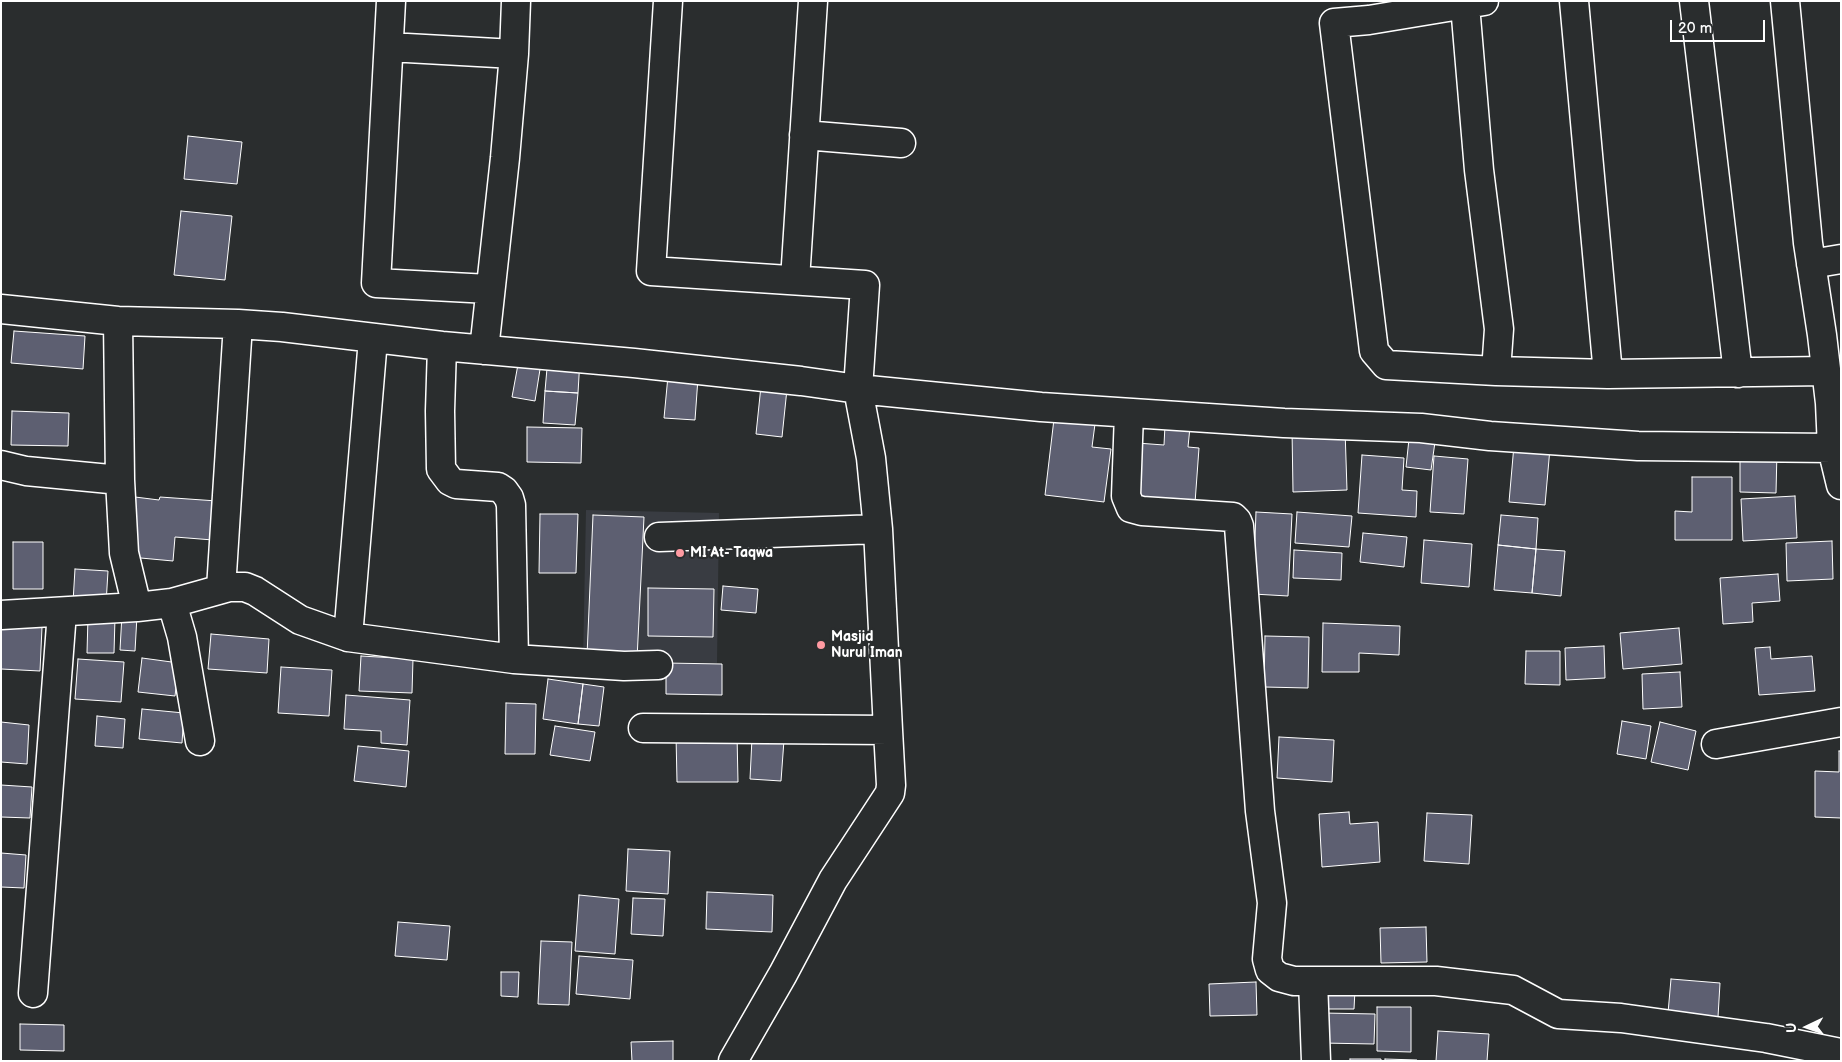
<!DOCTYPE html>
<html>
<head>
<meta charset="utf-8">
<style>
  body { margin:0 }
  #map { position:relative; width:1842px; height:1062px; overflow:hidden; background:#2a2d2e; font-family:"Balsamiq Sans",sans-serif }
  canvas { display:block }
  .frame { position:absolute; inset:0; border:2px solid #fff; pointer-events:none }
  .north { position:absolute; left:1782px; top:1002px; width:50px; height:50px; -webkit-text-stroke:4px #2a2d2e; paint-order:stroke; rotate:267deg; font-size:14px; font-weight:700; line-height:20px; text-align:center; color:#fff }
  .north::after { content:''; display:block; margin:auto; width:18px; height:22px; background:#fff; clip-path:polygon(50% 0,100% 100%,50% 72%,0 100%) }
  .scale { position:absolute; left:1670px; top:20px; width:95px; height:22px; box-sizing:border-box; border:2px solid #fff; border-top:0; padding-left:6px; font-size:15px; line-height:18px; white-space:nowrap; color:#fff; -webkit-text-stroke:4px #2a2d2e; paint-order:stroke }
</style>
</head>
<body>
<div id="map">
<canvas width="1842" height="1062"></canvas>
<div class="frame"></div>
<div class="north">U</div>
<div class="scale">20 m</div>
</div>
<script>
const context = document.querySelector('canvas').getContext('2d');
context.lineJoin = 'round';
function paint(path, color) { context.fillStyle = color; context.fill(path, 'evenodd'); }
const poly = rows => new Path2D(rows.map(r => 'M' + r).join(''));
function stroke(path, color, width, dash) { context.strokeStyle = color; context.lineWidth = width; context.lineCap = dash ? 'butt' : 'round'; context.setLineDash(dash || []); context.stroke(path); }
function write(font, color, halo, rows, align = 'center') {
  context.font = font + ' "Balsamiq Sans",sans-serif'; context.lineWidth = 4.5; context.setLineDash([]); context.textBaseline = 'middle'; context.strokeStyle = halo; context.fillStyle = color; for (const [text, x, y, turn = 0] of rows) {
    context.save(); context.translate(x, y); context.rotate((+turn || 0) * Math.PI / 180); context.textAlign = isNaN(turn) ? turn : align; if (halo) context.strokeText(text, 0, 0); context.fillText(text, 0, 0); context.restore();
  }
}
paint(poly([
  [586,510,719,513,717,663,583,661],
  [593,515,644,518,637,659,587,656],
  [649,588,714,589,713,637,648,636]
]), '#393c42');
const building = poly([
  [188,136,242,142,237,184,184,179,188,136],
  [181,211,232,216,225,280,174,275,181,211],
  [14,331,85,336,83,369,11,363,14,331],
  [548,357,580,359,578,393,545,391,548,357],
  [519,359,541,363,535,401,512,397,519,359],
  [668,376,698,378,695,420,664,418,668,376],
  [761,386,787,389,782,437,756,434,761,386],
  [545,391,578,393,575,425,543,423,545,391],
  [12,411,69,413,68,446,11,445,12,411],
  [1054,419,1095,424,1092,447,1111,449,1104,502,1045,495,1054,419],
  [1165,425,1190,427,1188,447,1199,448,1195,503,1132,498,1137,443,1164,445,1165,425],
  [527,427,582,428,581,463,527,462,527,427],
  [1345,429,1347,490,1293,492,1292,430,1345,429],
  [1409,439,1435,442,1431,470,1406,467,1409,439],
  [1514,445,1550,448,1545,505,1509,502,1514,445],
  [1740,450,1777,451,1776,493,1740,492,1740,450],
  [1362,455,1404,458,1402,490,1417,491,1416,517,1358,513,1362,455],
  [1434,456,1468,459,1464,514,1430,512,1434,456],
  [1692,477,1732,477,1732,540,1675,540,1675,511,1692,512,1692,477],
  [1795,496,1797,538,1743,541,1741,499,1795,496],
  [135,497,159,500,160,497,217,501,213,540,175,537,173,561,130,557,135,497],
  [1256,512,1292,514,1288,596,1253,594,1256,512],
  [1297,512,1352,516,1349,547,1295,543,1297,512],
  [540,514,578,514,576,573,539,573,540,514],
  [593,515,644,517,637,659,587,656,593,515],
  [1501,515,1538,518,1536,549,1498,545,1501,515],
  [1363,533,1407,537,1404,567,1360,562,1363,533],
  [1424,540,1472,544,1469,587,1421,583,1424,540],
  [1832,541,1833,579,1787,581,1786,543,1832,541],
  [13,542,43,542,43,589,13,589,13,542],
  [1498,545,1536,549,1532,593,1494,590,1498,545],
  [1536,549,1565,551,1561,596,1532,593,1536,549],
  [1294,550,1342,553,1341,580,1293,578,1294,550],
  [75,569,108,571,106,604,73,602,75,569],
  [1778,574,1780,601,1752,603,1753,622,1723,624,1720,578,1778,574],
  [723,586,758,589,756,613,721,610,723,586],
  [648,588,714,589,713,637,648,636,648,588],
  [122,614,137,616,135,651,120,650,122,614],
  [88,617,115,618,114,653,87,653,88,617],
  [1323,623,1400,626,1399,655,1359,653,1359,672,1322,672,1323,623],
  [1,625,42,627,40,671,1,669,1,625],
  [1679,628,1682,664,1623,669,1620,633,1679,628],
  [211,634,269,639,267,673,208,669,211,634],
  [1265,636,1309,637,1308,688,1264,687,1265,636],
  [1604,646,1605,678,1566,680,1565,648,1604,646],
  [1770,647,1771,659,1812,656,1815,691,1759,695,1755,648,1770,647],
  [1526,651,1560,651,1560,685,1525,684,1526,651],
  [361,656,413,659,412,693,359,691,361,656],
  [142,658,179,663,175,696,138,692,142,658],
  [78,659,124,662,121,702,75,699,78,659],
  [666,663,722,664,722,695,666,694,666,663],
  [281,667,332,670,329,716,278,713,281,667],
  [1680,672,1682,707,1643,709,1642,674,1680,672],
  [548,679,583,684,578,724,543,719,548,679],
  [583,684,604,687,599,726,578,724,583,684],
  [346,695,410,700,407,745,381,743,381,731,344,729,346,695],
  [506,703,536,704,535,754,505,754,506,703],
  [142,709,184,713,182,743,139,739,142,709],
  [97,716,125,719,123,748,95,746,97,716],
  [1622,721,1651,726,1646,759,1617,754,1622,721],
  [1,722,29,725,27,764,1,762,1,722],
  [1660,722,1696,731,1688,770,1651,762,1660,722],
  [555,726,595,732,590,761,550,755,555,726],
  [737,734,738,782,677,782,676,735,737,734],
  [1279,737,1334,740,1332,782,1277,778,1279,737],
  [752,738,784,740,781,781,750,779,752,738],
  [358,746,409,751,406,787,354,781,358,746],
  [1839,751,1841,751,1841,818,1815,817,1815,771,1839,772,1839,751],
  [1,785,32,787,30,818,1,817,1,785],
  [1349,812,1350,824,1378,822,1380,862,1322,867,1319,814,1349,812],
  [1427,813,1472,815,1469,864,1424,861,1427,813],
  [628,849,670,851,668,894,626,891,628,849],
  [1,853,26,855,24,888,1,887,1,853],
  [707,892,773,895,772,932,706,929,707,892],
  [579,895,619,899,615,954,575,951,579,895],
  [633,898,665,899,663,936,631,934,633,898],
  [398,922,450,926,447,960,395,956,398,922],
  [1426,927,1427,962,1381,963,1380,928,1426,927],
  [541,941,572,942,569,1005,538,1004,541,941],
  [579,956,633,960,630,999,576,994,579,956],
  [501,972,519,972,518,997,501,996,501,972],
  [1671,979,1720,983,1718,1017,1668,1013,1671,979],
  [1256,982,1257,1015,1210,1016,1209,984,1256,982],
  [1327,989,1355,990,1354,1009,1326,1009,1327,989],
  [1377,1007,1411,1007,1411,1052,1377,1051,1377,1007],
  [1323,1013,1375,1014,1374,1044,1322,1043,1323,1013],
  [20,1024,64,1025,64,1051,20,1050,20,1024],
  [1438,1031,1489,1034,1487,1061,1436,1061,1438,1031],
  [673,1041,673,1061,632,1061,631,1042,673,1041],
  [1350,1059,1381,1059,1381,1061,1350,1061,1350,1059],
  [1385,1059,1417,1060,1417,1061,1385,1061,1385,1059]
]);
paint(building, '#5d5f71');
stroke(building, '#fff', 1);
const minor = poly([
  [391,1,376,283,489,289],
  [668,1,651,271,865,285,858,389,871,458,878,529,888,730,891,785,890,793,833,880,783,974,733,1061],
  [1484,1,1369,20,1334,23,1374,351,1386,365,1496,371],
  [1574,1,1608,374,1826,371],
  [1694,1,1738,373],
  [1785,1,1808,243,1822,335,1830,403,1832,448,1841,485],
  [1465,5,1479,170,1499,329,1496,371,1608,374],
  [389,47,514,54],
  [804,135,901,143],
  [1811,264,1841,259],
  [795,280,813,1],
  [1,309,118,321,238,324,282,327,442,346,634,363,801,381,858,389,1041,407,1284,423,1421,428,1490,436,1638,446,1832,448],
  [118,321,120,480,124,553,137,607,172,603,229,587,245,587,255,591,300,620,348,637,514,659,511,505,509,498,504,491,498,487,456,484,450,481,441,469,440,411,442,346],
  [484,350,505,158,514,54,516,1],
  [1129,413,1126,496,1131,508,1142,511,1233,517,1237,521,1239,526,1260,811,1272,903,1267,959,1270,970,1279,977,1294,981,1436,981,1513,990,1558,1014,1621,1018,1766,1038,1841,1053],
  [1,465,26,471,120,480],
  [659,537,878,529],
  [221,589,238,324],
  [172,603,182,637,200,741],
  [1,615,137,607],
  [348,637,373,339],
  [514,659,624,666,658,665],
  [643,728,888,730],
  [1716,744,1841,722],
  [1313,981,1316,1061],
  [33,993,62,612]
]);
stroke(minor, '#fff', 31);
stroke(minor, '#2a2d2e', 28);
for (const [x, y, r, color] of [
  [680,553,5,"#ff9aa2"],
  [821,645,5,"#ff9aa2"]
]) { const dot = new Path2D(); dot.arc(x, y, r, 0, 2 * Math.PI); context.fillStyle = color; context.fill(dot); stroke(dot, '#2a2d2e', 2); }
write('bold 14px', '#fff', '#2a2d2e', [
  ["MI At- Taqwa",690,553],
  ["Masjid",831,637],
  ["Nurul Iman",831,653]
], 'left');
</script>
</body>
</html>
